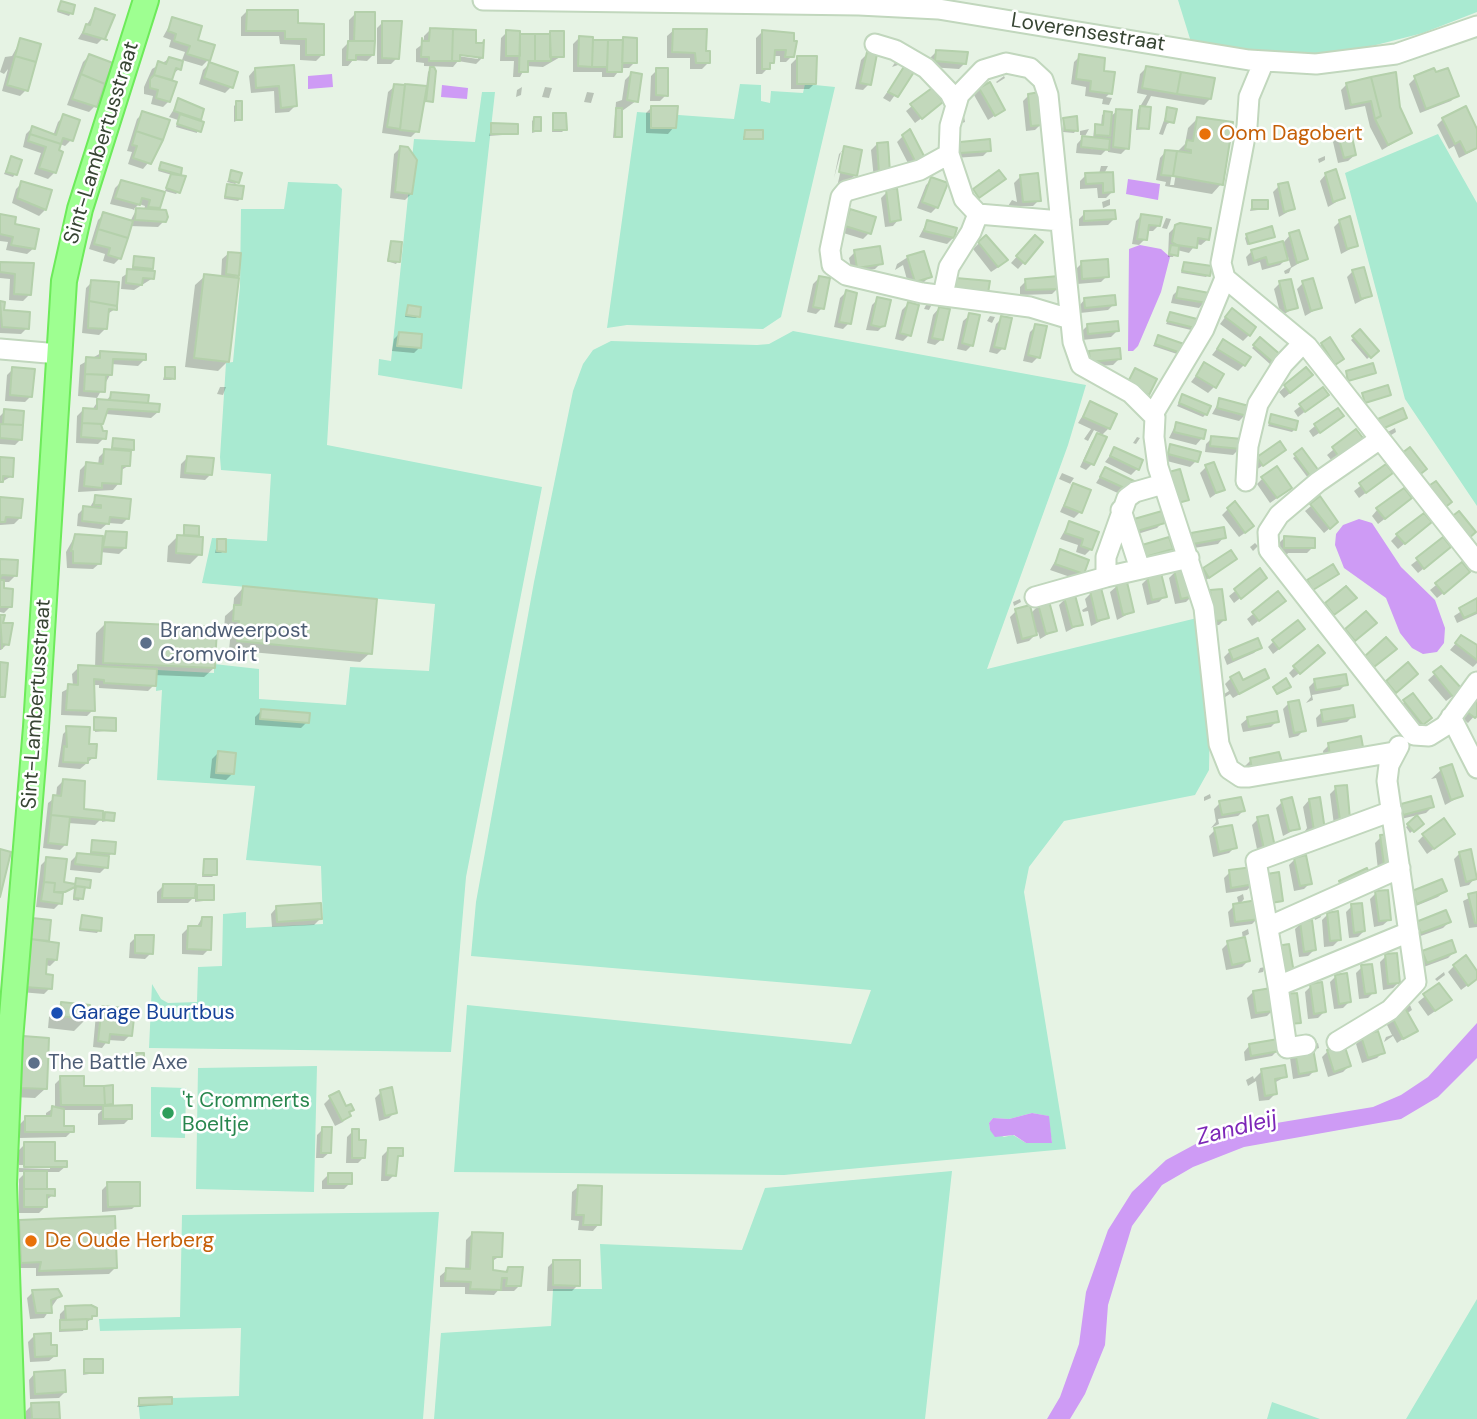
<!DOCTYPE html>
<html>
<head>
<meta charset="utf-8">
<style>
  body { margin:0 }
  canvas { display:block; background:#e6f3e4 }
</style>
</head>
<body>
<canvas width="1477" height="1419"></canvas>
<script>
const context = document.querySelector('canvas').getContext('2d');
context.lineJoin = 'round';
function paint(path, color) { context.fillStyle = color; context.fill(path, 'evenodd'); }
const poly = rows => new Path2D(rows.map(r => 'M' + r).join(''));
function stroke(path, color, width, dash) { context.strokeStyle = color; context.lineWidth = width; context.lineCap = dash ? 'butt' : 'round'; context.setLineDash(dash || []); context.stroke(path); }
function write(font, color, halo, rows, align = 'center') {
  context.font = font + ' "DM Sans",sans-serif'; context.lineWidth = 5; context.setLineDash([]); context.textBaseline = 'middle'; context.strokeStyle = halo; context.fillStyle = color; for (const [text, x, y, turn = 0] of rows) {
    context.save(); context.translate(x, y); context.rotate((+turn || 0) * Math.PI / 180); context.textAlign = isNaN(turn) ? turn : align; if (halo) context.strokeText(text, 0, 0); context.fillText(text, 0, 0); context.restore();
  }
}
paint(poly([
  [1178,0,1477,0,1477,12,1423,33,1376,45,1340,52,1279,55,1191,42],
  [740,84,761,85,761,101,770,103,771,91,803,93,805,84,835,87,781,317,763,329,627,325,607,328,637,112,734,119],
  [482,92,495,92,462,389,378,375,379,359,391,361,414,139,475,142],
  [1438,134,1477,203,1477,506,1405,399,1345,173],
  [288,182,337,184,342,189,327,445,542,487,466,877,451,1052,149,1048,152,984,161,999,168,1003,197,1002,198,967,222,966,223,914,246,912,246,928,323,924,321,866,246,860,255,786,157,780,162,690,156,691,157,670,214,673,214,664,259,669,259,699,346,705,350,667,429,671,435,604,202,583,212,538,267,541,271,474,221,470,220,457,226,363,233,362,240,286,241,209,284,209],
  [793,331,1086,385,1068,445,987,669,1197,618,1210,720,1209,770,1195,795,1064,821,1029,867,1024,892,1066,1149,784,1175,454,1172,467,1005,851,1044,871,990,471,956,476,902,534,582,573,391,583,364,593,350,611,341,757,345,769,344],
  [1032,1113,1048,1116,1052,1143,1026,1143,1013,1135,1004,1137,990,1130,989,1123,993,1118,1009,1119],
  [317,1066,314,1192,196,1189,198,1068],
  [151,1087,186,1088,185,1138,151,1137],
  [952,1171,925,1419,434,1419,441,1333,551,1326,553,1289,602,1289,600,1244,742,1250,765,1188],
  [439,1212,423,1419,140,1419,138,1399,239,1396,241,1328,100,1331,99,1319,180,1317,182,1215],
  [1477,1299,1477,1419,1406,1419],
  [1272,1402,1320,1419,1267,1419]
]), '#a9ead1');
paint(poly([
  [332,74,333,87,308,89,308,76],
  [442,85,468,88,467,99,441,97],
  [1128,179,1160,184,1158,200,1126,194],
  [1140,245,1161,249,1170,257,1161,292,1138,346,1133,351,1128,351,1129,249],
  [1359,519,1372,523,1401,567,1435,600,1445,628,1444,643,1437,652,1423,654,1412,648,1400,633,1386,598,1344,568,1335,545,1336,534,1343,525],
  [1477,1023,1477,1058,1438,1097,1401,1119,1244,1147,1193,1167,1162,1185,1132,1226,1108,1305,1105,1345,1085,1394,1070,1419,1047,1419,1060,1397,1079,1344,1086,1292,1108,1230,1132,1192,1166,1160,1216,1133,1373,1107,1401,1095,1428,1077],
  [1032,1113,1049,1116,1052,1143,1026,1143,1014,1135,995,1137,990,1130,989,1123,993,1118,1009,1119]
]), '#ce9bf5');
paint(poly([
  [62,3,71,13,69,16,57,12],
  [96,10,103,38,97,44,78,39],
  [247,11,296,25,322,55,316,61,300,60,300,45,280,44,279,36,241,36,241,17],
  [355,14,373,55,367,61,353,60,348,66,342,66,342,49,349,42,349,20],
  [173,19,195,41,208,60,202,66,182,60,185,52,169,47,171,40,163,37],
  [383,22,397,58,391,64,377,64,377,28],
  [430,30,474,44,482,58,476,64,458,61,453,67,424,66,424,63,416,62,416,49,424,43,424,36],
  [452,52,478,56,478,59,451,55],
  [674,30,704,53,708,63,702,69,690,69,690,58,667,58,667,36],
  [507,32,518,35,563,33,562,56,543,67,526,66,520,77,513,77,514,61,500,61,501,38],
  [762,32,792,35,792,56,786,62,780,62,780,56,773,56,768,68,762,74,756,74,756,38],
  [579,38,621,42,624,39,635,62,629,68,621,68,614,77,602,77,602,72,573,72,573,44],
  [21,40,26,90,20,96,2,91,8,69,4,74,0,72,5,57,12,56],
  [936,52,965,63,959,69,929,67,930,58],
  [867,54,869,84,863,90,855,89,861,60],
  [89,56,95,106,89,112,67,105,83,62],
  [1080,56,1102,72,1110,93,1106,97,1112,98,1109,105,1102,104,1103,99,1085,96,1086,87,1071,84,1074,62],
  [798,57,815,83,809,89,791,89,791,64],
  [169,59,179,69,172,75,169,101,163,107,151,104,153,96,144,94,144,87,152,69],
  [896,61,899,62,898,65,892,67],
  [209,64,231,87,225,93,199,84,203,70],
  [292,67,295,106,289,112,275,113,274,91,251,93,249,76,255,69],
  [432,67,431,101,422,103,417,131,411,137,382,133,388,92,395,86,426,88,428,72],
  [905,67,911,72,890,102,883,98],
  [1146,68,1210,99,1204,105,1151,96,1145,108,1148,129,1136,130,1138,110,1147,95,1137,93,1140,74],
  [657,70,666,95,660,101,650,101,651,76],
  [631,74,636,101,622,111,620,136,613,138,616,102,622,100,625,80],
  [1004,76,1005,78,997,83,996,82],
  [1415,78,1457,95,1451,101,1420,113,1409,84],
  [1347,84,1399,107,1410,133,1382,150,1370,127,1365,106,1345,110,1341,90],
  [522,87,521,95,516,97,517,90],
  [545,87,552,88,549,98,542,97],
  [980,89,1003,110,988,120,974,95],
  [587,92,594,93,591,103,584,102],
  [1029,95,1041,124,1035,130,1026,131,1023,101],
  [179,101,199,119,197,133,176,127,178,120,169,117],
  [237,103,240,119,234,122,234,106],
  [912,106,935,108,915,123,906,111],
  [652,107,674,127,668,134,646,133,646,113],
  [1168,109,1172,122,1167,124,1163,135,1159,134],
  [1117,111,1127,148,1121,154,1108,152,1108,148,1101,155,1076,153,1077,144,1085,135,1080,135,1080,131,1089,129,1084,138,1093,139,1094,129,1101,126,1102,115,1105,113,1110,117],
  [143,113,167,121,158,151,143,169,128,164,132,152,127,151,137,119],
  [554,115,565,129,562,132,552,132],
  [64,116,71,140,65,146,60,144,54,173,48,179,34,174,41,153,23,147,26,134,32,128,53,136,58,122],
  [964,116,965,122,960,124,962,118],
  [535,118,539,131,532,133,532,121],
  [1197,119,1221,184,1212,194,1165,186,1166,182,1156,180,1160,158,1166,151,1178,151,1185,144,1188,128],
  [1174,161,1178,161,1174,185,1170,185],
  [1443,119,1477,134,1477,149,1459,158,1454,146,1449,149,1437,125],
  [1064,120,1076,130,1074,133,1063,132],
  [492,125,516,134,489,136],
  [745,131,761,138,743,140],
  [903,136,923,158,910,167,897,142],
  [1339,136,1355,155,1348,161,1338,163,1333,142],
  [960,143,989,150,983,156,955,158,954,149],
  [877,144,889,173,874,179,871,150],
  [400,148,411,194,405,200,390,198,394,154],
  [845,148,855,175,849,181,843,180,842,185,837,187,845,152,841,152,834,178,839,154],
  [1325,156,1325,160,1319,163,1318,159],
  [11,158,15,174,13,177,4,174],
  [162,164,179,174,176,177,178,192,176,194,165,191,172,175,158,171],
  [1101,166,1108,166,1104,174,1112,192,1106,198,1098,198,1097,188,1080,189,1080,181,1086,175,1099,174],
  [232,172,238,182,235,184,227,182],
  [1326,174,1343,198,1328,207,1320,181],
  [1020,177,1039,200,1033,206,1008,206,1012,200,1017,202,1014,183],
  [932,179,937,207,931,213,917,208,926,185],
  [121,182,162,193,154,211,164,221,158,227,130,226,120,258,114,264,103,261,105,254,89,249,98,220,104,214,130,222,136,210,110,204,115,188],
  [139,204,145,206,144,210,133,210],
  [22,183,50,191,45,210,39,216,12,203,16,189],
  [227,186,241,198,238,201,224,199],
  [1279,186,1293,209,1279,217,1273,192],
  [887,192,899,219,893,226,885,227,881,198],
  [1110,199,1110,205,1103,208,1102,202],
  [1253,201,1266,209,1250,211],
  [850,211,869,233,863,239,840,232,844,217],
  [1085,213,1114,219,1108,225,1079,226,1079,219],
  [1142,215,1159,225,1153,231,1147,231,1145,239,1139,245,1132,244,1136,221],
  [0,216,34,248,27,254,6,250,8,242,0,241],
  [1166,218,1171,219,1167,229,1162,228],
  [1340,221,1356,246,1341,254,1334,227],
  [927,222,953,238,947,244,919,237],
  [1175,227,1208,239,1201,245,1196,244,1189,253,1177,250,1173,257,1168,257,1169,233],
  [1247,235,1273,236,1247,245,1245,238],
  [1290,235,1306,259,1291,268,1289,273,1285,274,1284,271,1291,267,1288,257,1280,265,1262,270,1260,262,1248,266,1246,257,1252,251,1284,242],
  [392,243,398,261,396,264,387,261],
  [979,243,1000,266,991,272,973,249],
  [1029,243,1041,243,1018,269,1011,263],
  [855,252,881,263,875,269,852,273,849,258],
  [229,253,237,275,233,279,228,361,218,371,185,367,195,285,205,276,221,278,222,259],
  [908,257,930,276,924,282,909,287,903,265,895,270,897,264],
  [135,258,151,268,147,272,153,278,134,290,121,289,122,277,131,271],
  [0,263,32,264,29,295,23,301,9,300,10,279,0,278],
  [1082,263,1107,276,1101,282,1077,284,1076,269],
  [1185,263,1208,275,1206,277,1181,273],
  [1353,271,1370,296,1355,304,1347,277],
  [819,278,822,308,816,314,807,312,813,284],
  [1026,281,1058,288,1052,294,1020,295,1020,287],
  [92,282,115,309,106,315,105,329,99,335,82,333,86,288],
  [1280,283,1296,307,1281,316,1274,289],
  [1303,283,1320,307,1305,316,1297,289],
  [1179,289,1205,302,1199,308,1171,303,1173,295],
  [846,292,849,323,843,329,834,327,840,298],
  [878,299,884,325,878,331,866,330,872,305],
  [1085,299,1114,304,1108,310,1080,313,1079,306],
  [0,303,3,303,2,312,27,328,21,334,0,333],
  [927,303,932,304,929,310,924,309],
  [908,304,909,335,903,341,895,339,902,310],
  [408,307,418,316,416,318,405,317],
  [939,308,942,339,935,345,927,343,933,315],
  [1171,314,1193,327,1191,330,1166,324],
  [970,315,972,345,966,351,957,349,963,321],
  [990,316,995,317,992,323,987,321],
  [1226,316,1249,335,1243,341,1220,324],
  [1002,318,1003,348,997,354,989,352,996,324],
  [1036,326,1038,357,1032,363,1023,361,1030,332],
  [1087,326,1117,331,1111,337,1082,340,1081,332],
  [1360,332,1376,351,1367,359,1351,340],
  [400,333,420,347,414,353,392,351,394,339],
  [1158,337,1180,352,1177,354,1153,346],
  [1260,340,1279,356,1271,365,1252,348],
  [1223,341,1244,365,1238,371,1212,355],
  [1322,344,1340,362,1332,366,1319,346],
  [101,353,144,360,138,366,111,364,110,375,97,398,78,396,80,365],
  [1090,353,1119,359,1113,365,1084,367,1084,359],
  [1205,364,1214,387,1208,393,1191,382],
  [13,369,31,396,25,402,5,401,7,375],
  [166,369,174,378,171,380,163,380],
  [1306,369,1305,381,1284,398,1279,392],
  [1347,372,1374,373,1346,382],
  [220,387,226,387,223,395,217,394],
  [1323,389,1326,395,1298,417,1294,411],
  [112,394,147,396,146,405,158,412,151,418,106,414,100,424,104,438,98,444,76,443,77,416,83,410,92,410,98,401,105,402],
  [1183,396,1206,414,1203,417,1177,406],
  [1220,400,1245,415,1239,421,1212,414],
  [1090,404,1109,428,1101,436,1092,464,1086,470,1080,467,1092,441,1100,433,1094,430,1088,441,1084,439,1091,429,1078,423],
  [5,411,21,439,15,445,0,444,0,416],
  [1272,416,1294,430,1292,432,1268,426],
  [1336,422,1313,437,1309,431,1315,426],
  [1176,424,1202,438,1196,445,1169,438],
  [1395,428,1396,432,1388,437,1386,433],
  [1356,431,1361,438,1332,461,1327,455],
  [1137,437,1140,438,1136,444,1133,443],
  [1212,438,1239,449,1233,455,1205,452,1206,444],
  [114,440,132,449,128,466,120,471,119,483,113,490,78,492,80,470,86,464,98,465,99,457,105,451,110,452],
  [1280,443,1278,455,1256,470,1252,464],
  [1171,446,1196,461,1190,467,1163,460],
  [1115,449,1137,469,1131,475,1105,462],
  [1302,451,1317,471,1308,478,1293,458],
  [187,458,211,474,205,480,180,478,181,464],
  [0,459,12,476,0,483],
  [1386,466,1385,478,1359,498,1354,491],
  [1206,467,1223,489,1210,498,1200,473],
  [1105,469,1128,489,1122,495,1096,483],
  [1062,473,1074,478,1070,484,1088,491,1080,512,1074,518,1060,512,1073,485,1059,479],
  [1263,478,1284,493,1270,503,1257,484],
  [96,497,128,518,122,524,108,523,101,529,77,526,78,514,84,508,89,509],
  [0,499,20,518,14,524,0,525],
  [1404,504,1378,524,1372,516,1377,510],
  [1311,506,1330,528,1324,533,1305,511],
  [1228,509,1246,532,1239,537,1222,515],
  [1163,522,1157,528,1131,536,1129,527],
  [1069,523,1096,533,1091,549,1085,555,1076,552,1078,545,1060,539],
  [185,526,197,535,194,538,200,554,190,564,167,562,168,546,178,536,182,537],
  [1423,528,1398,549,1391,541,1397,535],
  [107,533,125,548,119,554,100,552,100,563,93,569,67,568,66,552,75,536,101,539],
  [1192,535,1224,537,1218,544,1188,549,1186,541],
  [1284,538,1313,547,1307,553,1288,553,1285,558,1278,553,1278,544],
  [218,540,224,551,221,553,215,553],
  [1443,540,1443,553,1418,573,1411,565],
  [1255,543,1258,546,1253,551,1250,547],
  [1142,547,1171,548,1165,554,1139,561],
  [1061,551,1087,561,1076,579,1050,570],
  [1235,559,1202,583,1198,575,1204,569],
  [0,561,15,576,9,582,2,582,2,590,10,607,4,613,0,612],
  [1462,564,1462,578,1437,598,1430,590],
  [1260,571,1259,583,1234,603,1229,596],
  [1175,572,1192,596,1186,602,1175,604,1169,578],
  [1148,578,1165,596,1159,602,1147,605,1142,584],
  [1117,586,1132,612,1117,620,1110,592],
  [243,588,370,653,360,662,229,650,231,630,224,630,225,616,233,609,234,598],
  [1211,592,1225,619,1219,625,1209,626,1205,598],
  [1091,593,1107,618,1091,626,1088,611,1083,612,1082,610,1087,607,1085,599],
  [1278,594,1277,606,1252,626,1247,619],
  [1020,599,1021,602,1014,606,1013,602],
  [1065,599,1081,624,1066,632,1059,605],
  [1477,601,1477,614,1457,623,1454,616],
  [1039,605,1055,630,1040,639,1038,632,1029,641,1017,644,1010,617,1016,611,1030,614],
  [0,617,7,644,1,650,0,650],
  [106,623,214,668,204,677,154,675,154,685,148,691,99,688,99,685,93,685,93,710,87,716,61,715,62,692,73,686,72,674,78,668,95,668,96,633],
  [1297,635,1273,654,1268,647,1274,641],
  [1456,643,1477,648,1477,663,1473,667,1450,650],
  [1260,647,1254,653,1227,665,1224,657,1230,651],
  [1317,659,1293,678,1289,673,1295,667],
  [1441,668,1454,695,1446,701,1428,680],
  [1231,678,1242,682,1267,678,1233,698,1230,694,1222,699,1221,696,1229,691,1225,684],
  [1315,681,1346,684,1340,690,1312,695,1313,700,1306,703,1311,697,1309,687],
  [1477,700,1477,713,1468,723,1462,718],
  [1404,702,1423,724,1417,729,1399,708],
  [1289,703,1304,730,1298,736,1289,738,1283,709],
  [261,711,307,722,301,728,255,725,255,717],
  [1322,712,1353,716,1347,722,1317,727,1316,718],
  [1248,718,1277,721,1271,727,1243,732,1241,724],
  [96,719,114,730,95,732],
  [69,728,94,757,80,769,58,767,63,734],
  [1329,745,1361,746,1355,752,1324,760,1323,751],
  [218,753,232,774,226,780,210,778,212,759],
  [1278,754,1247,774,1245,766,1251,760],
  [1441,770,1461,796,1445,805,1436,778,1431,779],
  [63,781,82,811,101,819,106,814,112,820,102,822,103,817,95,825,68,823,66,844,60,850,43,848,48,803,56,797,57,787],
  [1336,788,1349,818,1334,825,1330,794],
  [1210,794,1211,798,1204,801,1204,797],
  [1309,800,1323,829,1303,834,1307,828,1303,807],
  [1282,802,1298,828,1283,836,1276,808],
  [1220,803,1244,810,1238,816,1218,819,1219,824,1211,828,1216,822,1214,809],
  [1402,805,1432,807,1426,813,1397,820,1396,811],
  [1417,818,1421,824,1410,833,1406,827],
  [1258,819,1273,846,1258,854,1252,825],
  [1215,830,1235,847,1229,853,1213,857,1209,836],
  [1424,835,1447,839,1427,854,1418,841],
  [1381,837,1393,863,1378,870,1375,843],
  [93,842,113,853,108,856,106,867,100,873,70,870,71,861,77,855,89,856],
  [1460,853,1475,878,1469,885,1460,887,1454,859],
  [47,859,62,884,74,885,76,880,89,887,83,889,79,901,73,900,74,886,61,895,60,903,54,909,36,907,41,865],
  [1295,859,1310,883,1304,889,1294,891,1289,865],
  [205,860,215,874,212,877,202,877],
  [1230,872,1253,884,1247,890,1226,893,1224,878],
  [163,886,194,890,197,886,212,900,195,902,195,896,188,903,157,903,157,892],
  [1445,891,1438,897,1411,908,1413,893],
  [1376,893,1390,919,1383,925,1374,927,1370,899],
  [1243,894,1244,899,1239,905,1237,897],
  [1477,894,1477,927,1469,928,1463,901],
  [1234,906,1258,918,1252,924,1230,927,1228,912],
  [1352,906,1364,931,1358,937,1349,938,1346,912],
  [277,907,320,919,314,925,272,927,271,914],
  [1320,914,1321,917,1315,920,1314,917],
  [1328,914,1339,940,1333,946,1324,947,1322,920],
  [82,917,99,930,97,933,79,931],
  [202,918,209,949,203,955,182,954,182,934,188,928,196,928],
  [49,922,47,944,56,960,50,966,45,965,44,976,50,988,44,994,20,992,26,926],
  [1449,922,1443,928,1415,938,1417,923],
  [1301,923,1314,950,1308,956,1299,957,1295,929],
  [1248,929,1249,934,1243,937,1248,961,1242,967,1226,970,1222,949,1228,943,1243,940,1242,932],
  [136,937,151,953,145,959,129,958,130,943],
  [1423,952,1454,952,1448,958,1421,968,1417,958],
  [1386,956,1399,982,1393,988,1383,990,1380,962],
  [1454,966,1477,974,1477,978,1461,990,1448,972],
  [1265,967,1263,972,1258,973,1260,968],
  [1362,967,1374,992,1368,998,1359,999,1356,973],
  [1444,972,1445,975,1437,981,1435,979],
  [1336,976,1349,1002,1343,1008,1334,1009,1330,982],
  [1439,985,1444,1005,1428,1016,1418,1002],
  [1311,986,1324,1012,1318,1018,1308,1019,1305,992],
  [1253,992,1273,1010,1267,1016,1251,1019,1247,998],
  [62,1004,87,1018,74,1031,48,1028,49,1017],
  [1410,1005,1412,1010,1406,1014,1415,1031,1397,1043,1393,1036,1384,1042,1386,1037,1392,1035,1386,1023],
  [102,1008,130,1035,124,1041,108,1040,102,1048,93,1047,96,1014],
  [24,1038,45,1089,35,1098,12,1097,14,1048],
  [1362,1038,1383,1052,1377,1058,1362,1063,1356,1044],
  [1318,1043,1319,1048,1311,1051,1315,1070,1309,1076,1293,1079,1290,1058,1296,1052],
  [1250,1045,1278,1050,1272,1056,1245,1061,1244,1052],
  [1328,1051,1349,1066,1343,1072,1328,1077,1322,1057],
  [131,1055,143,1059,128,1061],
  [1262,1071,1285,1077,1274,1083,1275,1094,1269,1100,1259,1101,1256,1081,1248,1086,1246,1080,1253,1076,1254,1079],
  [61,1078,111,1104,107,1108,130,1118,124,1124,98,1125,98,1114,102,1110,62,1110,62,1128,72,1131,66,1137,19,1138,20,1124,26,1118,46,1118,46,1113,55,1107,55,1084],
  [381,1092,395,1112,389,1118,379,1121,375,1098],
  [330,1098,352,1110,343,1122,335,1126,324,1104],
  [323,1129,330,1152,323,1158,316,1158,317,1135],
  [353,1131,364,1157,358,1163,346,1163,347,1137],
  [25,1144,53,1163,66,1166,59,1172,45,1172,45,1191,53,1195,45,1201,45,1207,39,1213,19,1213,19,1179,26,1172,19,1172,19,1168,50,1169,50,1165,19,1165,19,1150],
  [388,1150,401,1155,395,1160,394,1175,388,1181,381,1181,382,1156],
  [328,1175,350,1183,344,1189,322,1189,322,1181],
  [108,1184,138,1203,132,1209,102,1212,102,1190],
  [579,1186,599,1224,593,1231,578,1230,579,1221,571,1220,572,1192],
  [20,1222,115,1268,109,1274,36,1276,36,1268,15,1268,14,1228],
  [472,1234,500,1256,491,1262,491,1272,503,1274,508,1268,520,1285,514,1291,501,1291,501,1287,494,1295,465,1294,465,1287,440,1287,440,1276,447,1270,465,1270,466,1240],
  [554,1261,578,1285,572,1291,547,1291,548,1267],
  [33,1292,60,1295,44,1318,30,1319,27,1298],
  [66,1308,96,1315,86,1323,83,1331,59,1332,60,1314],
  [34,1336,56,1355,49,1361,30,1362,28,1342],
  [85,1361,102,1372,83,1375],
  [35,1373,65,1392,59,1398,30,1399,29,1380],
  [140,1400,171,1404,137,1407],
  [32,1405,58,1419,26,1419,26,1411]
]), '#0003');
const building = poly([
  [61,1,75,5,73,14,58,10,61,1],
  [95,8,115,15,105,39,107,40,83,33,86,24,90,25,95,8],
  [247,10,298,10,298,23,324,24,324,55,306,55,306,39,285,39,285,31,246,31,247,10],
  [355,12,375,12,375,41,354,41,355,12],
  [172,17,202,26,198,40,215,45,210,61,187,54,190,46,174,41,176,34,168,31,172,17],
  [382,21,402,21,399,59,382,58,382,21],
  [430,28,453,29,452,61,429,61,429,57,421,57,422,38,423,41,429,41,430,28],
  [453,29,476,30,476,43,483,43,484,40,483,58,460,55,460,61,452,61,453,29],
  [673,29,707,29,706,51,710,51,710,63,696,63,695,53,672,52,673,29],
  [506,30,520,31,520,56,506,56,506,30],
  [762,30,794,33,794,41,797,41,794,57,785,57,786,50,775,50,774,63,770,63,770,69,762,69,762,30],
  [550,31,564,31,564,57,550,57,550,31],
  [520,34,535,34,535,61,528,61,528,72,519,72,520,34],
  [535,34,550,34,551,61,535,61,535,34],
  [579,36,593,37,592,67,578,66,579,36],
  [623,37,637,38,637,63,622,63,623,37],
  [20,38,41,44,36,62,15,56,20,38],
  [593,40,608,40,607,67,592,67,593,40],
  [608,40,623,40,622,72,607,72,608,40],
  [348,41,375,41,374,55,356,55,356,60,347,60,348,41],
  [936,50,968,52,966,64,935,61,936,50],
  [867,52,877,54,871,85,860,83,867,52],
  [89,54,113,63,105,84,81,74,89,54],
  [1079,54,1105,58,1104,71,1115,72,1112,94,1090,91,1091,81,1076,79,1079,54],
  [15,56,36,62,28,91,7,85,15,56],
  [797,56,817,56,816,84,797,84,797,56],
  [169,57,183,61,181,70,176,68,172,80,154,75,158,61,166,64,169,57],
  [209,62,238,72,233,88,204,78,209,62],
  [294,65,297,106,281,108,279,86,256,88,255,68,294,65],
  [905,65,914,72,898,97,888,92,905,65],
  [1146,66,1181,72,1177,94,1142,88,1146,66],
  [430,67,434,67,436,71,433,102,426,101,430,67],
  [656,68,668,68,668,96,656,95,656,68],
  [1434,68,1436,72,1448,68,1459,96,1426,109,1414,76,1434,68],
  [631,72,642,74,638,102,627,100,631,72],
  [1181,72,1215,78,1211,99,1177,94,1181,72],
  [1396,72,1400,107,1412,133,1388,145,1375,119,1381,116,1371,77,1396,72],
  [81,74,105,84,97,107,72,99,81,74],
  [154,75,177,82,170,102,156,98,158,90,150,88,150,79,154,75],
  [1371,77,1381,116,1375,119,1371,101,1351,105,1346,83,1371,77],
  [990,82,1005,110,995,116,979,88,990,82],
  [394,84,405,85,400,129,387,127,394,84],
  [405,84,427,86,419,132,400,130,405,84],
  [932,88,943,102,922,119,910,104,932,88],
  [1040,92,1043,125,1031,126,1028,94,1040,92],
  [178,98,204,109,201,120,174,111,178,98],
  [236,101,242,101,242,120,236,120,236,101],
  [651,106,678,106,676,128,651,128,651,106],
  [1140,106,1151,107,1149,129,1138,128,1140,106],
  [1466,106,1477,129,1477,148,1466,153,1460,141,1455,144,1442,118,1466,106],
  [1167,107,1177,109,1174,123,1165,121,1167,107],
  [616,108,622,108,622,137,615,137,616,108],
  [1116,109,1132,110,1129,149,1113,147,1116,109],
  [142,111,170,120,163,140,136,131,142,111],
  [1104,111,1112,112,1110,136,1095,135,1095,124,1103,125,1104,111],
  [553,113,566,113,567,130,553,130,553,113],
  [63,114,80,120,73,141,63,138,61,144,30,134,32,126,56,135,63,114],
  [180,114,204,122,201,132,177,124,180,114],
  [1077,116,1078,131,1065,130,1063,118,1077,116],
  [534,117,541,117,541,131,533,131,534,117],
  [1197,117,1233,122,1223,185,1173,176,1177,151,1191,153,1191,150,1185,149,1187,140,1193,141,1197,117],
  [491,123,518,124,518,134,491,134,491,123],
  [910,129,925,158,916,163,902,135,910,129],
  [745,130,763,130,763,139,744,139,745,130],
  [136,131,163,140,151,164,133,158,137,146,132,145,136,131],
  [1351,132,1356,155,1344,158,1338,135,1351,132],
  [30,134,61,144,59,150,63,152,56,173,39,168,46,147,28,141,30,134],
  [1082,136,1110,139,1109,150,1081,147,1082,136],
  [990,139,991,151,960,153,960,142,990,139],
  [888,142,890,173,879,174,877,143,888,142],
  [400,146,408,147,417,160,412,194,395,192,400,146],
  [844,146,862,150,857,176,839,172,844,146],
  [1165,150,1177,151,1173,176,1161,175,1165,150],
  [11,156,22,160,17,175,6,172,11,156],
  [161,162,182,168,181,175,159,169,161,162],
  [1336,169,1345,198,1333,202,1325,173,1336,169],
  [231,170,242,173,239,183,229,180,231,170],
  [999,170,1006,179,979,198,973,189,999,170],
  [1113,172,1114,192,1103,193,1103,183,1086,184,1085,173,1113,172],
  [1038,173,1041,201,1023,202,1020,175,1038,173],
  [171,174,186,176,180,193,166,188,171,174],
  [931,177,948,183,938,208,922,202,931,177],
  [121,180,165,192,160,208,148,207,150,200,142,198,140,205,115,198,121,180],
  [21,181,52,190,46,210,17,198,21,181],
  [1288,182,1295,209,1284,212,1278,184,1288,182],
  [227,184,244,186,242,199,225,197,227,184],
  [897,188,901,220,890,222,886,190,897,188],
  [1252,200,1268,200,1268,209,1252,209,1252,200],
  [136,208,166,210,168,217,166,222,135,220,136,208],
  [850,209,876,217,871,234,845,226,850,209],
  [1115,210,1116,219,1084,221,1084,211,1115,210],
  [103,212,133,221,128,238,98,229,103,212],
  [0,214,16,217,15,224,39,229,35,249,11,245,13,237,0,234,0,214],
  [1141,214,1162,217,1160,226,1149,225,1147,240,1137,239,1141,214],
  [1350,216,1358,246,1347,249,1339,220,1350,216],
  [927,220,957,228,954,238,924,231,927,220],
  [1180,223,1211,228,1209,240,1198,238,1197,248,1177,245,1172,242,1175,225,1180,223],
  [1272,226,1275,237,1249,244,1246,234,1272,226],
  [98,229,128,238,121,259,108,255,110,248,94,244,98,229],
  [1299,230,1308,259,1297,263,1289,233,1299,230],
  [986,235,1008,260,998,267,978,242,986,235],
  [1035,235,1043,242,1025,264,1016,256,1035,235],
  [391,241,402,242,400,262,388,261,391,241],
  [1283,241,1288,260,1268,265,1266,257,1254,261,1251,250,1283,241],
  [1171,245,1179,246,1178,256,1169,254,1171,245],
  [880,246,883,264,857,268,854,250,880,246],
  [924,251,932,277,915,282,907,256,924,251],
  [228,252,241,253,239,276,226,274,228,252],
  [134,256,154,258,153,269,133,267,134,256],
  [1108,259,1109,277,1082,279,1081,261,1108,259],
  [0,262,34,263,31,295,14,294,15,274,0,272,0,262],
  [1184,262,1212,266,1210,276,1182,271,1184,262],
  [1364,267,1372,296,1361,299,1352,270,1364,267],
  [127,269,155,271,154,279,143,278,142,285,126,283,127,269],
  [204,274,239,278,229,362,194,358,204,274],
  [819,276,830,278,824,309,813,307,819,276],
  [1059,276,1060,289,1026,290,1025,279,1059,276],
  [956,278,990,281,988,293,955,289,956,278],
  [1313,278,1322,308,1311,311,1302,281,1313,278],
  [1291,279,1298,308,1286,311,1279,281,1291,279],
  [91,280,119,282,117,306,89,301,91,280],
  [1178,287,1209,293,1207,303,1176,298,1178,287],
  [846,290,857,293,851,324,839,322,846,290],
  [1115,295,1116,305,1085,308,1084,298,1115,295],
  [877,297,891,300,885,326,880,327,871,325,877,297],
  [0,301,5,302,4,310,30,312,29,329,2,327,0,301],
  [89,301,117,306,117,310,109,309,107,329,88,328,89,301],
  [908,302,919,305,911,336,900,333,908,302],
  [408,305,421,307,420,317,406,315,408,305],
  [939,307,950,309,943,340,932,338,939,307],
  [1232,308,1256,327,1250,336,1225,317,1232,308],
  [1170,312,1197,319,1195,328,1167,321,1170,312],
  [969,313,980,315,973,346,962,343,969,313],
  [1001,316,1012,318,1005,349,994,347,1001,316],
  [1118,321,1119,331,1088,334,1087,324,1118,321],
  [1035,324,1047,326,1040,358,1028,355,1035,324],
  [1360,329,1379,351,1371,358,1352,336,1360,329],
  [399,332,422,334,421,348,397,346,399,332],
  [1158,335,1184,344,1181,353,1155,344,1158,335],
  [1260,337,1282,356,1275,364,1253,345,1260,337],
  [1330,337,1344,359,1335,365,1321,343,1330,337],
  [1223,339,1251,357,1245,366,1217,349,1223,339],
  [1120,348,1121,359,1090,362,1089,351,1120,348],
  [100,351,146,354,146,360,113,359,112,375,85,374,86,357,100,358,100,351],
  [1204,362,1224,374,1216,388,1196,376,1204,362],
  [1373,363,1376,373,1348,381,1346,371,1373,363],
  [12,367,35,369,32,397,10,395,12,367],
  [165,367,175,367,175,379,165,378,165,367],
  [1306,367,1313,375,1290,393,1284,385,1306,367],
  [1135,368,1157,379,1149,395,1127,384,1135,368],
  [85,374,106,375,105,392,84,391,85,374],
  [1388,385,1391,395,1365,403,1362,393,1388,385],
  [1323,387,1329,395,1305,412,1299,404,1323,387],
  [111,392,149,395,148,403,110,400,111,392],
  [1182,394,1211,406,1207,415,1179,403,1182,394],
  [1219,398,1249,406,1247,416,1217,408,1219,398],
  [97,399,160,404,159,412,108,409,103,424,82,423,83,408,97,409,97,399],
  [1090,401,1117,414,1110,429,1083,417,1090,401],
  [1338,408,1344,416,1320,433,1314,424,1338,408],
  [1403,408,1407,418,1382,429,1378,419,1403,408],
  [4,409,24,411,23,425,0,424,3,424,4,409],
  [1271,414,1298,421,1296,430,1269,423,1271,414],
  [1176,422,1206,430,1204,439,1174,432,1176,422],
  [82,423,101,424,103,431,107,431,106,439,81,437,82,423],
  [0,424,23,425,22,440,0,438,0,424],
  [1356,429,1363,438,1339,457,1332,447,1356,429],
  [1097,433,1107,437,1094,465,1084,461,1097,433],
  [1211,436,1242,439,1241,449,1210,446,1211,436],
  [113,438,134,440,134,450,112,448,113,438],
  [1280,441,1286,450,1263,466,1257,457,1280,441],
  [1170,444,1201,452,1198,462,1168,454,1170,444],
  [1114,447,1143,460,1139,470,1110,456,1114,447],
  [1410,447,1427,469,1418,476,1402,453,1410,447],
  [1302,448,1319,471,1311,477,1294,454,1302,448],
  [104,449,131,451,130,466,122,466,121,484,102,483,102,488,84,486,86,462,103,464,104,449],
  [187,456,214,458,212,475,185,473,187,456],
  [0,457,14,458,13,477,3,476,3,482,0,482,0,457],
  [1214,462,1225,490,1216,493,1205,465,1214,462],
  [1386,464,1393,473,1366,493,1359,483,1386,464],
  [1277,466,1292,488,1277,498,1261,477,1277,466],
  [1105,467,1134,481,1129,490,1100,477,1105,467],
  [1180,469,1189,500,1178,503,1169,472,1180,469],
  [1436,481,1452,502,1443,509,1427,487,1436,481],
  [1073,483,1091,490,1082,513,1064,506,1073,483],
  [1404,488,1412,498,1385,519,1376,508,1404,488],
  [95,495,131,499,129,519,110,517,109,524,82,521,83,506,101,508,101,505,94,505,95,495],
  [1320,496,1338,522,1330,529,1310,504,1320,496],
  [0,497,23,499,21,518,6,517,5,522,0,522,0,497],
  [1235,501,1254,526,1245,533,1227,508,1235,501],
  [1162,511,1165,523,1137,531,1134,519,1162,511],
  [1459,511,1476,532,1468,539,1450,518,1459,511],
  [1424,513,1432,522,1405,544,1396,534,1424,513],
  [1069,521,1099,532,1092,550,1081,546,1083,539,1065,533,1069,521],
  [184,525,199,526,199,536,184,535,184,525],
  [1224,527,1226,538,1193,544,1191,533,1224,527],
  [106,531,127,532,126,548,103,547,106,531],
  [75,534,103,536,101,564,73,563,73,551,71,551,75,534],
  [177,535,203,537,202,555,176,553,177,535],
  [1284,536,1315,538,1315,548,1284,548,1284,536],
  [1169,537,1173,549,1145,557,1142,545,1169,537],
  [1443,537,1451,547,1424,569,1416,558,1443,537],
  [217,539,226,539,226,552,217,551,217,539],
  [1060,549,1089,560,1084,574,1055,564,1060,549],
  [1231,550,1237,559,1209,578,1203,568,1231,550],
  [0,559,18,560,17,576,2,575,0,578,0,559],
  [1462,562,1470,572,1444,594,1435,583,1462,562],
  [1333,564,1339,574,1313,590,1307,580,1333,564],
  [1187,567,1194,596,1181,599,1174,570,1187,567],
  [1260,568,1267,578,1241,599,1234,589,1260,568],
  [1161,573,1167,597,1152,600,1147,576,1161,573],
  [0,580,4,580,4,588,13,589,12,607,0,607,0,580],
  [1127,582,1134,612,1123,615,1116,585,1127,582],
  [243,586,377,599,372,654,237,641,239,621,233,621,234,605,241,605,243,586],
  [1346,586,1357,598,1334,615,1325,603,1346,586],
  [1101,588,1109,618,1097,621,1090,591,1101,588],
  [1222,589,1226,620,1214,621,1210,590,1222,589],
  [1278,591,1286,601,1259,621,1252,612,1278,591],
  [1075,595,1083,625,1072,627,1064,597,1075,595],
  [1477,598,1477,612,1464,618,1459,608,1477,598],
  [1049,601,1057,631,1046,634,1038,604,1049,601],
  [1030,605,1037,635,1022,639,1015,609,1030,605],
  [1366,611,1377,623,1355,641,1345,629,1366,611],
  [0,615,5,615,3,623,13,623,9,645,2,644,2,648,0,615],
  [1298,620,1305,629,1279,649,1272,640,1298,620],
  [105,622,217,627,215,668,103,663,105,622],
  [1461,635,1477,645,1477,660,1455,643,1461,635],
  [1386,637,1397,649,1374,667,1365,656,1386,637],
  [1258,638,1262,648,1233,660,1229,650,1258,638],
  [1318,645,1325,653,1300,674,1293,666,1318,645],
  [0,662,8,663,5,697,0,697,0,662],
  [1408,662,1418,674,1396,693,1386,681,1408,662],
  [78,665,157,669,156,686,104,683,104,680,94,679,95,711,66,710,68,684,78,685,78,665],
  [1441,666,1462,689,1453,697,1433,672,1441,666],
  [1265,669,1269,678,1239,694,1230,677,1239,672,1243,680,1265,669],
  [1346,674,1348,685,1316,690,1314,679,1346,674],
  [1286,678,1291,687,1277,694,1273,687,1286,678],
  [1413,693,1432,718,1423,725,1403,700,1413,693],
  [1477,699,1477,716,1475,718,1467,712,1477,699],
  [1299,700,1306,731,1294,733,1288,702,1299,700],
  [1353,705,1355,717,1323,722,1321,710,1353,705],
  [261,709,310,713,309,723,260,719,261,709],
  [1277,711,1279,722,1249,727,1247,717,1277,711],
  [94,717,116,718,116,731,94,730,94,717],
  [66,726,90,727,89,744,97,744,96,758,88,758,88,763,63,762,64,746,67,747,66,726],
  [1361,736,1363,747,1330,755,1328,743,1361,736],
  [218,751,236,753,234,774,216,773,218,751],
  [1279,752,1282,762,1252,769,1250,758,1279,752],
  [1452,764,1463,796,1451,800,1440,768,1452,764],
  [63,779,85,781,84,809,103,811,103,820,51,815,53,795,61,796,63,779],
  [1347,785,1350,819,1340,820,1335,786,1347,785],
  [1431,796,1434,807,1403,815,1401,804,1431,796],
  [1241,797,1245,811,1222,815,1219,801,1241,797],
  [1292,797,1300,829,1289,831,1281,800,1292,797],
  [1320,797,1325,830,1314,831,1309,799,1320,797],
  [105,812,115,813,114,821,104,820,105,812],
  [51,815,70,817,67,845,48,843,51,815],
  [1268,815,1275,847,1264,849,1257,817,1268,815],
  [1417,815,1424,824,1414,832,1407,824,1417,815],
  [1444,818,1455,834,1434,849,1422,834,1444,818],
  [1232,825,1237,848,1219,852,1214,828,1232,825],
  [1391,834,1394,864,1384,865,1380,835,1391,834],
  [92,840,116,842,115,854,91,852,92,840],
  [0,849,11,852,0,897,0,849],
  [1471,849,1477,879,1466,882,1459,852,1471,849],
  [77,853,109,856,108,868,75,864,77,853],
  [1306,855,1312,884,1300,886,1294,858,1306,855],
  [46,857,67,859,64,882,75,884,75,887,65,892,54,892,55,883,44,882,46,857],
  [204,859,217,859,217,875,203,875,204,859],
  [1253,867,1255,884,1231,888,1229,870,1253,867],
  [1367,868,1371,878,1344,891,1339,881,1367,868],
  [1279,872,1283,901,1271,903,1267,874,1279,872],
  [76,878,91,880,90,888,75,886,76,878],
  [1442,879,1447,891,1417,904,1412,891,1442,879],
  [44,882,55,883,54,892,63,893,62,904,41,901,44,882],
  [163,884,196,884,195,898,162,898,163,884],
  [197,885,214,885,214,900,197,900,197,885],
  [76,886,85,887,83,899,74,898,76,886],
  [1388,890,1391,920,1379,921,1375,891,1388,890],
  [1477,892,1477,923,1475,923,1468,894,1477,892],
  [1257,900,1260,919,1235,922,1233,904,1257,900],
  [321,903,322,919,277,922,276,906,321,903],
  [1362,903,1365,931,1354,933,1351,904,1362,903],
  [1446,910,1451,922,1421,933,1416,922,1446,910],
  [1338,911,1341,940,1330,941,1327,913,1338,911],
  [82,915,102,918,101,931,80,929,82,915],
  [202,917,212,917,211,950,187,949,188,926,201,926,202,917],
  [32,918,51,920,49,941,30,939,32,918],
  [1312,920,1316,950,1304,952,1300,921,1312,920],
  [135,935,154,935,153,954,135,953,135,935],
  [1245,937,1250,961,1232,965,1227,941,1245,937],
  [30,939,59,943,57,960,47,959,46,974,53,975,52,989,25,987,30,939],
  [1452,940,1456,952,1427,963,1422,951,1452,940],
  [1289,944,1294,973,1281,975,1277,946,1289,944],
  [1397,953,1400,983,1388,984,1385,954,1397,953],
  [1466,955,1477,971,1477,979,1468,986,1453,965,1466,955],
  [1372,964,1376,993,1365,994,1361,965,1372,964],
  [1347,973,1351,1002,1339,1004,1335,975,1347,973],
  [1322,982,1326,1012,1314,1014,1310,984,1322,982],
  [1439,983,1452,1000,1435,1011,1423,994,1439,983],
  [1271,988,1274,1011,1256,1013,1253,991,1271,988],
  [1297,993,1301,1023,1289,1024,1285,994,1297,993],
  [61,1002,90,1005,88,1019,60,1016,61,1002],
  [102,1006,135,1009,132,1036,110,1034,109,1043,98,1041,102,1006],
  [1405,1008,1418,1031,1403,1039,1391,1015,1405,1008],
  [1378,1031,1385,1053,1368,1058,1361,1036,1378,1031],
  [23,1036,49,1038,47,1089,21,1088,23,1036],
  [1278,1039,1280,1051,1251,1056,1249,1044,1278,1039],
  [1344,1044,1351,1066,1334,1072,1327,1050,1344,1044],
  [1313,1048,1317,1071,1299,1074,1295,1051,1313,1048],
  [130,1053,144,1053,144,1059,130,1059,130,1053],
  [1285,1065,1287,1077,1275,1079,1277,1094,1265,1096,1261,1069,1285,1065],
  [60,1076,84,1076,84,1086,104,1086,105,1105,61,1105,60,1076],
  [113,1085,113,1104,105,1105,104,1086,113,1085],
  [392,1087,397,1113,385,1116,380,1090,392,1087],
  [339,1091,346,1106,351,1104,354,1110,349,1112,351,1116,342,1121,329,1096,339,1091],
  [132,1105,132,1119,103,1119,103,1106,132,1105],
  [52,1106,64,1109,64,1126,74,1126,74,1132,25,1132,25,1116,51,1116,52,1106],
  [322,1127,332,1127,331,1153,321,1153,322,1127],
  [352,1129,359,1129,359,1140,366,1140,365,1158,352,1158,352,1129],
  [24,1142,55,1142,55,1161,67,1161,67,1167,24,1167,24,1142],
  [388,1148,403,1148,403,1156,398,1156,396,1176,386,1175,388,1148],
  [24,1171,47,1171,47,1189,24,1189,24,1171],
  [328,1173,352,1173,352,1184,328,1184,328,1173],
  [107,1182,140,1182,140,1206,108,1207,107,1182],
  [578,1185,602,1186,601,1225,583,1225,584,1215,576,1215,578,1185],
  [24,1189,55,1189,55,1196,47,1195,47,1207,24,1207,24,1189],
  [115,1216,117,1268,39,1271,41,1262,21,1263,19,1220,115,1216],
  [472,1232,503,1233,502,1257,493,1257,493,1270,507,1272,508,1267,523,1267,521,1286,506,1286,507,1278,502,1278,501,1290,470,1289,471,1282,445,1281,446,1268,470,1269,472,1232],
  [553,1260,580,1260,580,1286,553,1285,553,1260],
  [58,1289,62,1296,51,1300,52,1313,36,1313,32,1290,58,1289],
  [91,1305,97,1308,97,1316,92,1316,92,1319,66,1320,65,1306,91,1305],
  [87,1319,87,1329,60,1330,60,1320,87,1319],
  [51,1333,51,1345,57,1345,57,1356,35,1357,34,1334,51,1333],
  [84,1359,103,1359,103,1373,84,1373,84,1359],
  [65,1370,66,1392,35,1394,34,1372,65,1370],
  [172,1397,172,1404,139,1405,139,1398,172,1397],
  [59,1402,60,1419,32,1419,31,1403,59,1402]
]);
paint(building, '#c2d8bb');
stroke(building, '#b4d0ab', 2);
const minor = poly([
  [483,0,859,5,938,9,1249,60,1316,64,1396,54,1477,26],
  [875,44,895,50,926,68,950,93,956,105],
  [1264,61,1249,97,1247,126,1221,263,1225,278,1307,346,1477,562],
  [949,154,920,170,846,191,841,197,830,250,832,265,846,275,922,293,1030,307,1070,319],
  [1061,221,978,214,964,199,949,154,950,126,959,95,983,70,1006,63,1030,68,1043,80,1048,95,1073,342,1081,365,1131,393,1155,417,1154,437,1158,467,1204,608,1219,744,1229,769,1241,777,1249,777,1394,752],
  [943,295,949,267,971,232,978,214],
  [0,349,59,354],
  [1153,414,1204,329,1225,278],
  [1380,439,1318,482,1279,515,1268,532,1269,550,1414,735,1429,736,1445,726,1477,682],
  [1246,481,1248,446,1258,404,1283,364,1303,343],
  [1163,484,1135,492,1127,498,1106,557,1106,577,1189,558],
  [1121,510,1140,569],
  [1035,597,1106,577],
  [1451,717,1477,768],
  [1268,927,1400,868],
  [1278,986,1256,861,1392,811],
  [1337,1042,1390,1010,1416,982,1387,781,1389,765,1399,746],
  [1306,1045,1287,1048,1278,986,1409,932]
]);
const major = poly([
  [12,1419,4,1184,10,1040,36,727,64,281,80,209,146,0]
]);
stroke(minor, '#c1d7bd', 23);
stroke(major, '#6deb5a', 28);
stroke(minor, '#fff', 19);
stroke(major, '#9eff91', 24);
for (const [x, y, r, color] of [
  [1205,134,7,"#e8710a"],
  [146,643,7,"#5c6f8a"],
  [57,1013,7,"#1a4fb4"],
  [34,1063,7,"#5c6f8a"],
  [168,1113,7,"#2e9e5b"],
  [31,1241,7,"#e8710a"]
]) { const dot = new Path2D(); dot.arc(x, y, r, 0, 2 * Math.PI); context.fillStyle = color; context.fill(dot); stroke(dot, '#fff', 2.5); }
write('21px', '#374533', '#fff', [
  ["Loverensestraat",1088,33,9],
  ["Sint-Lambertusstraat",102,143,-73],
  ["Sint-Lambertusstraat",37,704,-86]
]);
write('21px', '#c56008', '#fff', [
  ["Oom Dagobert",1219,134],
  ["De Oude Herberg",45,1241]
], 'left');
write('21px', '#4e5e75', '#fff', [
  ["Brandweerpost",160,631],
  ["Cromvoirt",160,655],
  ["The Battle Axe",48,1063]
], 'left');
write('21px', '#164399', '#fff', [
  ["Garage Buurtbus",71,1013]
], 'left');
write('21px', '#27864d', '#fff', [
  ["'t Crommerts",182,1101],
  ["Boeltje",182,1125]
], 'left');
write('italic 23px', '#7c26b7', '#fff', [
  ["Zandleij",1237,1129,-14]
]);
</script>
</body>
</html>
